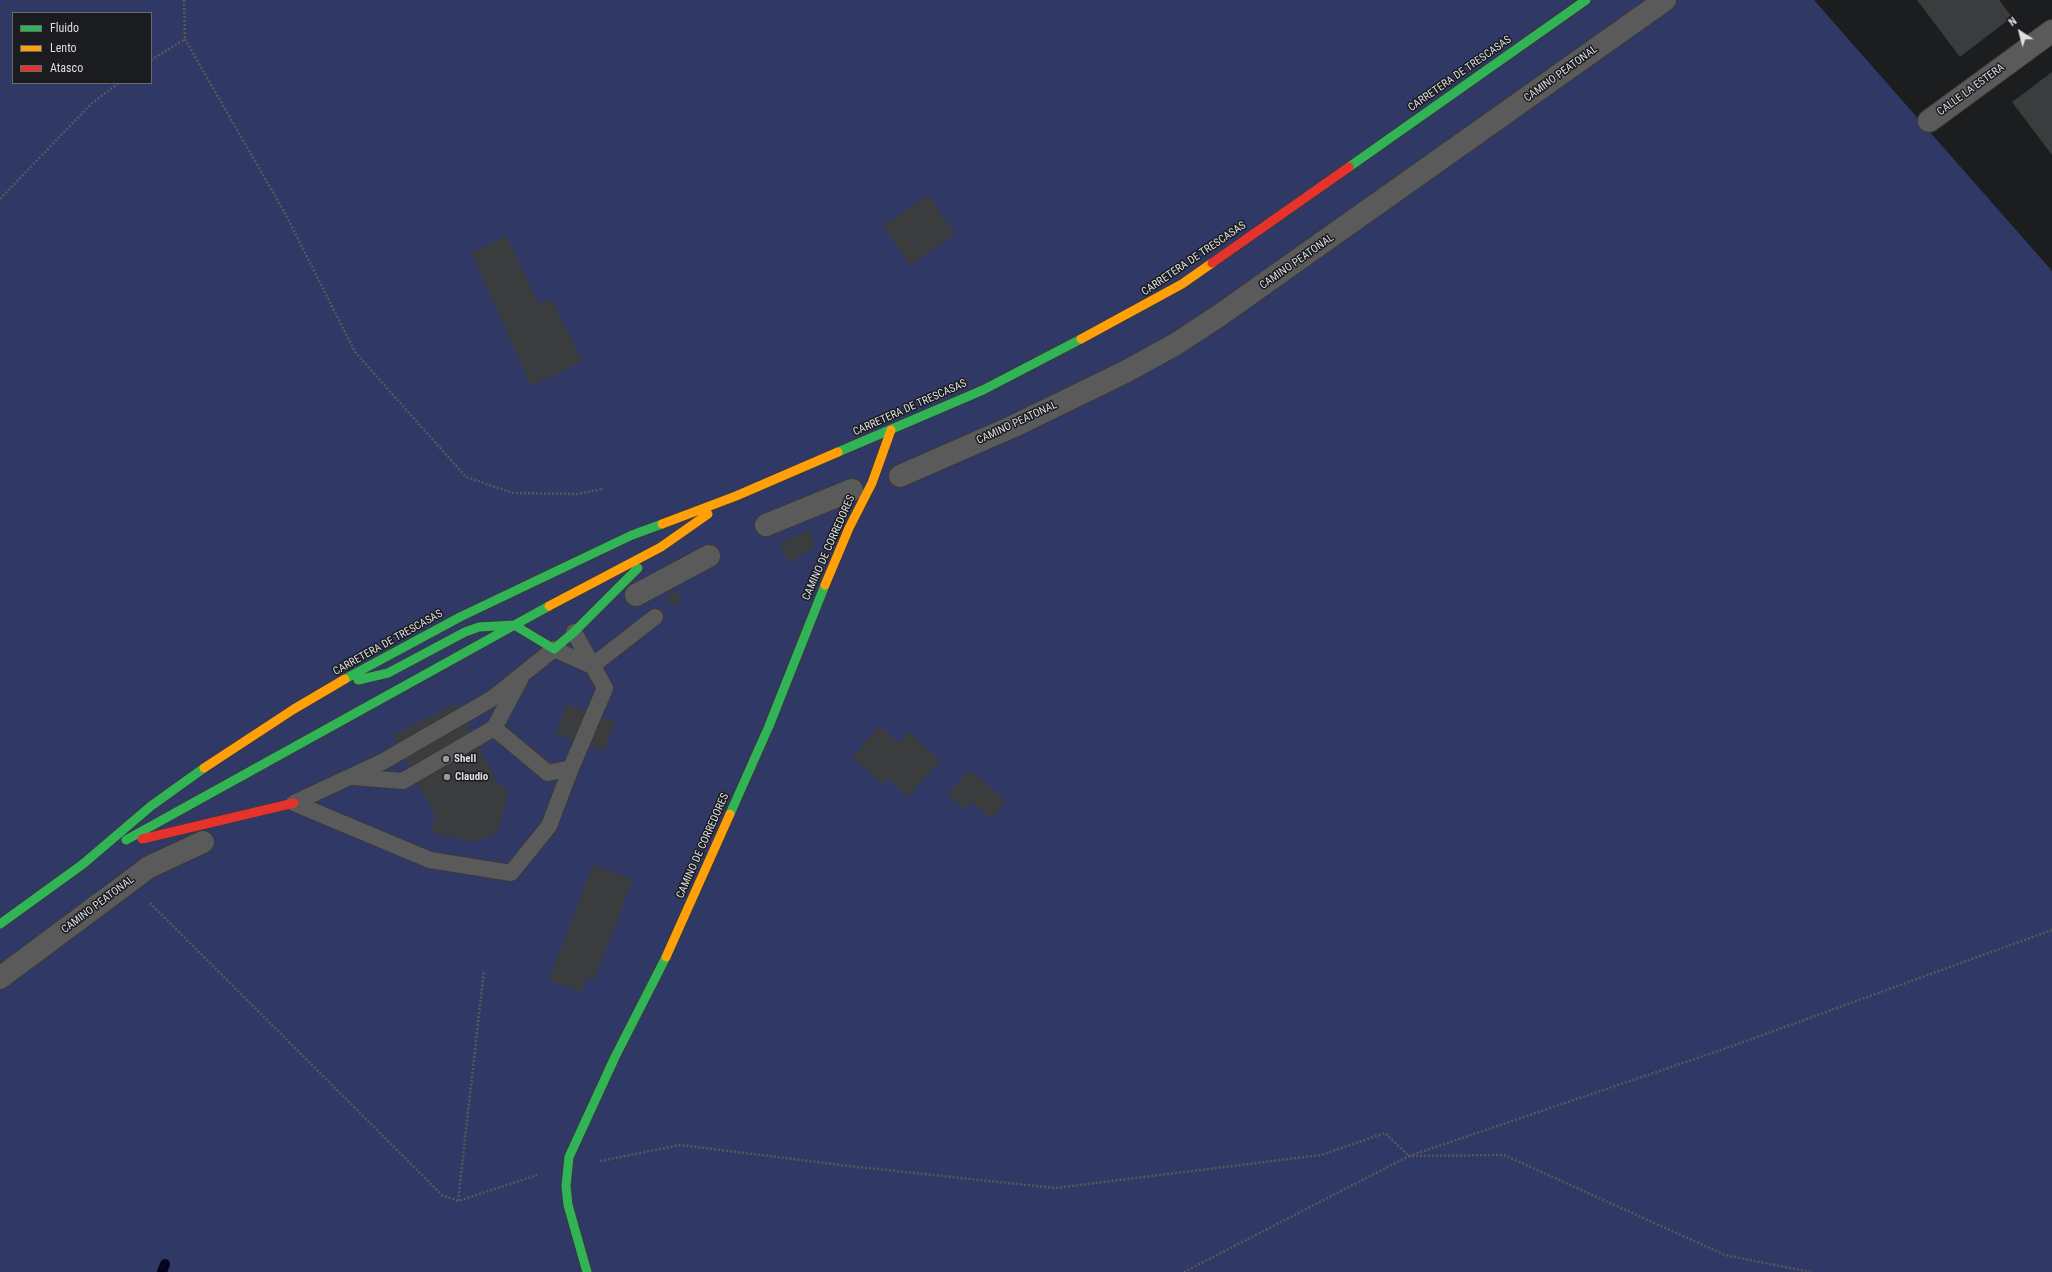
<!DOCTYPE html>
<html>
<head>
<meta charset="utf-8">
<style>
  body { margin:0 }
  #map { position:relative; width:2052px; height:1272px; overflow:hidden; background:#1c1d1e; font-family:"Roboto Condensed",sans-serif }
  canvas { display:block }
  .legend { position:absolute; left:12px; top:12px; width:140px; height:72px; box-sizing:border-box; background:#1b1c1f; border:1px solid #696a6d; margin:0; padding:5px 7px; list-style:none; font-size:12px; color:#dedee1 }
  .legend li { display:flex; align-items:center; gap:8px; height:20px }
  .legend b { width:20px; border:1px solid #696a6d }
  .north { position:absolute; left:2000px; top:12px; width:40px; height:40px; -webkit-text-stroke:3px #1b1c1f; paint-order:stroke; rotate:324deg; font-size:11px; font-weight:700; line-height:16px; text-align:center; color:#dedee1 }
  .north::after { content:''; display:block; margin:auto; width:14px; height:18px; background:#dedee1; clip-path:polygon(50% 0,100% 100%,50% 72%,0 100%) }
</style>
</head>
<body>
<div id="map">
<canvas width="2052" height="1272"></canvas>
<ul class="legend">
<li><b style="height:5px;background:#30b455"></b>Fluido</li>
<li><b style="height:5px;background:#ff9f0a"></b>Lento</li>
<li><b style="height:5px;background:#e5322d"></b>Atasco</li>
</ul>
<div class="north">N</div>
</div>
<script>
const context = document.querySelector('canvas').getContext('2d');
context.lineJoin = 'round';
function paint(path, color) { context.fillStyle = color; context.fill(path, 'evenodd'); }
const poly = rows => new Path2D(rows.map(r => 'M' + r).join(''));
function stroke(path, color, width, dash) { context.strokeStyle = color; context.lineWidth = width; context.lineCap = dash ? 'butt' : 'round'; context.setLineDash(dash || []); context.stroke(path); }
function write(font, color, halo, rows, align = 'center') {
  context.font = font + ' "Roboto Condensed",sans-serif'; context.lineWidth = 3; context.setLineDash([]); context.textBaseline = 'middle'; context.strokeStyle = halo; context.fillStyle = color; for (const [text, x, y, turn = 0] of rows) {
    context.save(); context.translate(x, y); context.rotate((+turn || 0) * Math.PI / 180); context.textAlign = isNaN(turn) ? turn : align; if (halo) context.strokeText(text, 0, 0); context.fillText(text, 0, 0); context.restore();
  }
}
paint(poly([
  [0,0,1814,0,2052,271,2052,1272,0,1272],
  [13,13,151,13,151,83,13,83]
]), '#303866');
stroke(poly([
  [162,1272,165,1264]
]), '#040320', 10);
paint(poly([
  [1917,0,1999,0,2012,17,1960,57],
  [2052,72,2052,155,2012,102],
  [928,195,955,234,910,265,883,226],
  [506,236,539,304,551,299,582,361,531,386,472,253],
  [810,530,815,546,789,563,780,543],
  [671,591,682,595,678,606,667,602],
  [456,703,498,783,509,791,498,832,477,842,432,833,435,816,393,735],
  [566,704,615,722,605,751,556,734],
  [880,726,898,743,908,732,940,761,908,797,888,779,883,784,852,757],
  [970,770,1006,802,991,819,972,802,965,810,948,794],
  [593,865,633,879,594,980,586,978,581,992,549,980]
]), '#3b3c3d');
const lane = poly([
  [592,666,655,617],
  [494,728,548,773,571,768,605,688,574,632],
  [353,777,403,781,494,728,520,680],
  [294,803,430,860,511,873,549,826,571,768],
  [294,803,384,761,493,698,554,649,592,666]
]);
const street = poly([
  [1929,121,2052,31],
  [900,476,1014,426,1125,372,1176,344,1220,315,1665,0],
  [766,525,852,490],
  [636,595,709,556],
  [0,978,149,867,203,842]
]);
const fast = poly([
  [1349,167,1586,0],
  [838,452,983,390,1081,339],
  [345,679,460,617,632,535,662,524],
  [358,680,388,673,465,632,479,627,514,625,554,649,574,632,638,568],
  [730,814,769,726,825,585],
  [126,840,549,606],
  [0,924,83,864,151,806,204,768],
  [587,1272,568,1205,566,1186,569,1157,615,1057,666,957]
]);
const slow = poly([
  [1081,339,1182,284,1212,263],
  [662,524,736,496,838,452],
  [825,585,849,528,872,483,891,430],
  [549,606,661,547,708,514],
  [204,768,294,709,345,679],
  [666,957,730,814]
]);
const jam = poly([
  [1212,263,1349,167],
  [142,839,294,803]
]);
stroke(lane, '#393a3b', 18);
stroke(street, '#393a3b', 24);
stroke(fast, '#393a3b', 11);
stroke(slow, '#393a3b', 11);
stroke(jam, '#393a3b', 11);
stroke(poly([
  [184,0,185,39],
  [151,60,185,39,286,215,355,352,466,477,513,493,576,494,604,489],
  [0,199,92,103,119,83],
  [150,903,442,1195,458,1201,537,1175],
  [600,1161,680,1145,858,1167,1055,1188,1321,1155,1385,1133,1409,1156,1724,1049,2052,930],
  [458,1201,484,970],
  [1184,1272,1409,1156,1504,1155,1725,1255,1810,1272]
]), '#575859', 2.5, [2, 2]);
stroke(lane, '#5a5a5b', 16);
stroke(street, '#5a5a5b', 22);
stroke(fast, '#30b455', 9);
stroke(slow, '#ff9f0a', 9);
stroke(jam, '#e5322d', 9);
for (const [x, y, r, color] of [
  [446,759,4,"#9a9a9d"],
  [447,777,4,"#9a9a9d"]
]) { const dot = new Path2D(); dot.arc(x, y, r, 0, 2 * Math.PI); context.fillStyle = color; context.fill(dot); stroke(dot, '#1b1c1f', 1.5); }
write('11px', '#dedee1', '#1b1c1f', [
  ["CARRETERA DE TRESCASAS",1460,74,-35],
  ["CAMINO PEATONAL",1561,74,-36],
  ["CALLE LA ESTERA",1971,90,-36],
  ["CARRETERA DE TRESCASAS",1194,259,-34],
  ["CAMINO PEATONAL",1297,262,-35],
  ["CARRETERA DE TRESCASAS",910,408,-24],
  ["CAMINO PEATONAL",1017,423,-25],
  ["CAMINO DE CORREDORES",829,548,-66],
  ["CARRETERA DE TRESCASAS",388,643,-29],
  ["CAMINO DE CORREDORES",703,846,-66],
  ["CAMINO PEATONAL",98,905,-37]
]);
write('bold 11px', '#dedee1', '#1b1c1f', [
  ["Shell",454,759],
  ["Claudio",455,777]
], 'left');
</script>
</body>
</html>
